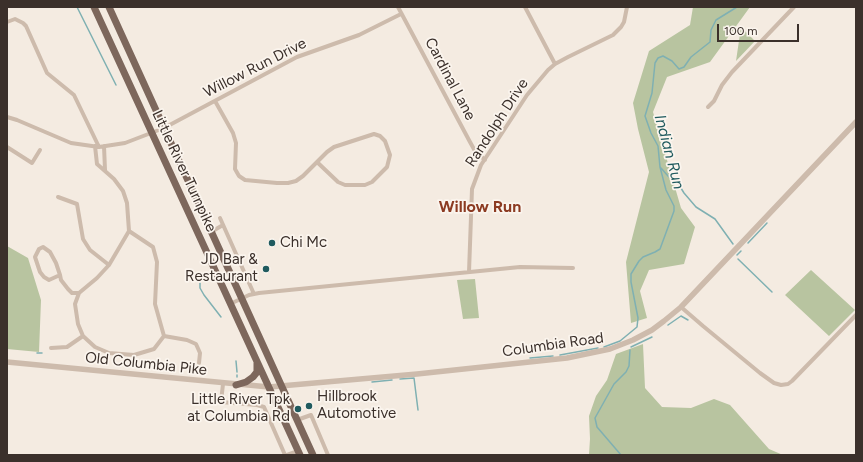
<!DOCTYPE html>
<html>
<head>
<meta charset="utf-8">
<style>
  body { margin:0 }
  #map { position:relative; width:863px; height:462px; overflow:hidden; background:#f4ebe1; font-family:Figtree,sans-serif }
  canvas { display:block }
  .frame { position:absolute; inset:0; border:8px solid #3b302b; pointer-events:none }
  .scale { position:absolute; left:717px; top:24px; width:82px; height:18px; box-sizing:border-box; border:2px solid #3b302b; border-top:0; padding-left:5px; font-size:12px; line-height:14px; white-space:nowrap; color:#3b302b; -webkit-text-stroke:3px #fbf5ee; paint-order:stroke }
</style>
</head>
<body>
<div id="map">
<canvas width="863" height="462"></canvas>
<div class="frame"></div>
<div class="scale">100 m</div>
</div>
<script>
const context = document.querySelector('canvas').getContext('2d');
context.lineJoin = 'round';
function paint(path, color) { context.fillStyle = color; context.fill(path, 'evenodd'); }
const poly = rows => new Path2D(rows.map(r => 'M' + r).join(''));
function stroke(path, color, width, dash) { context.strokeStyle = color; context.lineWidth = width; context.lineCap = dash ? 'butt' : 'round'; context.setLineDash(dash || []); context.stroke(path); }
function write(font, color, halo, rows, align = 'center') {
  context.font = font + ' Figtree,sans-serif'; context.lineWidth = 3.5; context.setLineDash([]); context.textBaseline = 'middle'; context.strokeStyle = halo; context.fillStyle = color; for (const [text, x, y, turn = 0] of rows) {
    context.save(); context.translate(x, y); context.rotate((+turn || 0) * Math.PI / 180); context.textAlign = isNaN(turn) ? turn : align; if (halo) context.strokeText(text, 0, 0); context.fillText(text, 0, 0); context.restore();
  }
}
paint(poly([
  [693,7,750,7,710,62,667,77,653,112,681,208,695,227,684,264,649,270,640,291,647,318,631,323,626,262,649,172,638,129,633,103,649,51,690,25],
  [741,27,755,41,736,61],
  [7,246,28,258,41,300,39,352,7,349],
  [811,270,855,310,829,336,785,295],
  [475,279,479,318,463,319,457,280],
  [643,344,645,388,662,407,691,408,714,399,730,405,769,449,783,455,589,455,590,439,589,416,596,396,607,380,616,354]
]), '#b8c4a0');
stroke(poly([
  [77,7,116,85],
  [661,168,668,176,676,180,684,193,696,207,715,219,733,244],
  [748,243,767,223],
  [737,255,741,251],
  [738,259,772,292],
  [200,283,200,288,204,295,221,317],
  [668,325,681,316,688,320],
  [604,347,620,341,637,327,638,318,631,282,631,274,639,261,643,257,655,252,660,249,674,211,674,206,666,190,660,167,658,146,651,133,645,116,652,93,655,63,658,58,663,56,672,61,679,69,684,67,691,57,710,42,711,30,716,20,737,7],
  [631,347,652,337],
  [37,353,42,353],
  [560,355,598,348],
  [530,358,553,356],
  [236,361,237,372],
  [237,377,237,375],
  [400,379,414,378,418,410],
  [372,382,392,380],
  [621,455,597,427,595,418,614,384,626,372,629,366,630,350]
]), '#7fb0b2', 1.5);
stroke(poly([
  [398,7,470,142,475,151,485,160],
  [525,7,555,64],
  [7,22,15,19,23,23,26,26,47,73,74,95,99,147],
  [215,101,233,133,236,143,235,169,239,176,245,180,277,183,288,183,296,181,303,176,327,152,334,147,374,134,380,136,385,141,390,155,387,167,372,182,365,185,345,185,338,182,317,162],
  [708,107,714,101,722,85,732,72,794,7],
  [7,117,17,120,71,143,99,147,125,143,164,128,297,57,359,35,401,14],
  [95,146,97,164,114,179,123,191,127,203,129,231,153,247,157,262,155,304,164,336,154,349,134,355,109,353,95,347,83,336,78,324,75,304,79,293,97,278,109,265,129,231],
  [104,146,105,170],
  [7,147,32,163,40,150],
  [58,197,77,204,83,239,90,250,109,265],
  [220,218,254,294],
  [211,232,223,225],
  [469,272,472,189,481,165,527,95,548,70,555,64,568,57,613,35,621,27,624,22,627,7],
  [60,275,49,280,44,277,40,272,35,257,39,249,43,247,50,252,56,263,60,275,61,280,68,289,72,293,79,293],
  [230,304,249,295,259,293,520,267,573,268],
  [681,307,703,326,760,373,774,383,781,385,788,384,792,381,856,315],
  [164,336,187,340,196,344,200,353,199,363],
  [51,348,67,347,83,336],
  [223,384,221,402,257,405,264,407,285,455],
  [297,420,311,415,328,455],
  [287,455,298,451]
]), '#cdbbac', 4);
stroke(poly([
  [7,362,269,387,417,374,567,358,610,349,633,340,652,330,664,321,681,307,856,122]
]), '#cdbbac', 5.5);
stroke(poly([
  [94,7,300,455],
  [109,7,313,455],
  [236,385,246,382,253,377,257,372,257,363]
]), '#7d675c', 7);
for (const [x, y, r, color] of [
  [272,243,4,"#1f5a5e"],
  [266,269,4,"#1f5a5e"],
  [309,406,4,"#1f5a5e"],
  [298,409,4,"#1f5a5e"]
]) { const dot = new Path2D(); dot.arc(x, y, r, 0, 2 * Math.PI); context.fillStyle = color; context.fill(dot); stroke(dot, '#fbf5ee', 1.5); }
write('15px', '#3b302b', '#fbf5ee', [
  ["Willow Run Drive",255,68,-27],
  ["Cardinal Lane",450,79,62],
  ["Randolph Drive",497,123,-57],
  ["Little River Turnpike",184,171,65],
  ["Columbia Road",553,345,-8],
  ["Old Columbia Pike",146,364,6]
]);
write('15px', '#3b302b', '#fbf5ee', [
  ["Chi Mc",280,243],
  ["JD Bar &",258,260,"right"],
  ["Restaurant",258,277,"right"],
  ["Hillbrook",317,397],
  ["Automotive",317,414],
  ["Little River Tpk",290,400,"right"],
  ["at Columbia Rd",290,417,"right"]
], 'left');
write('italic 16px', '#1f5a5e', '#fbf5ee', [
  ["Indian Run",669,152,75]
]);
write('bold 16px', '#8c3b22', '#fbf5ee', [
  ["Willow Run",480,207]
]);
</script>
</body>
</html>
